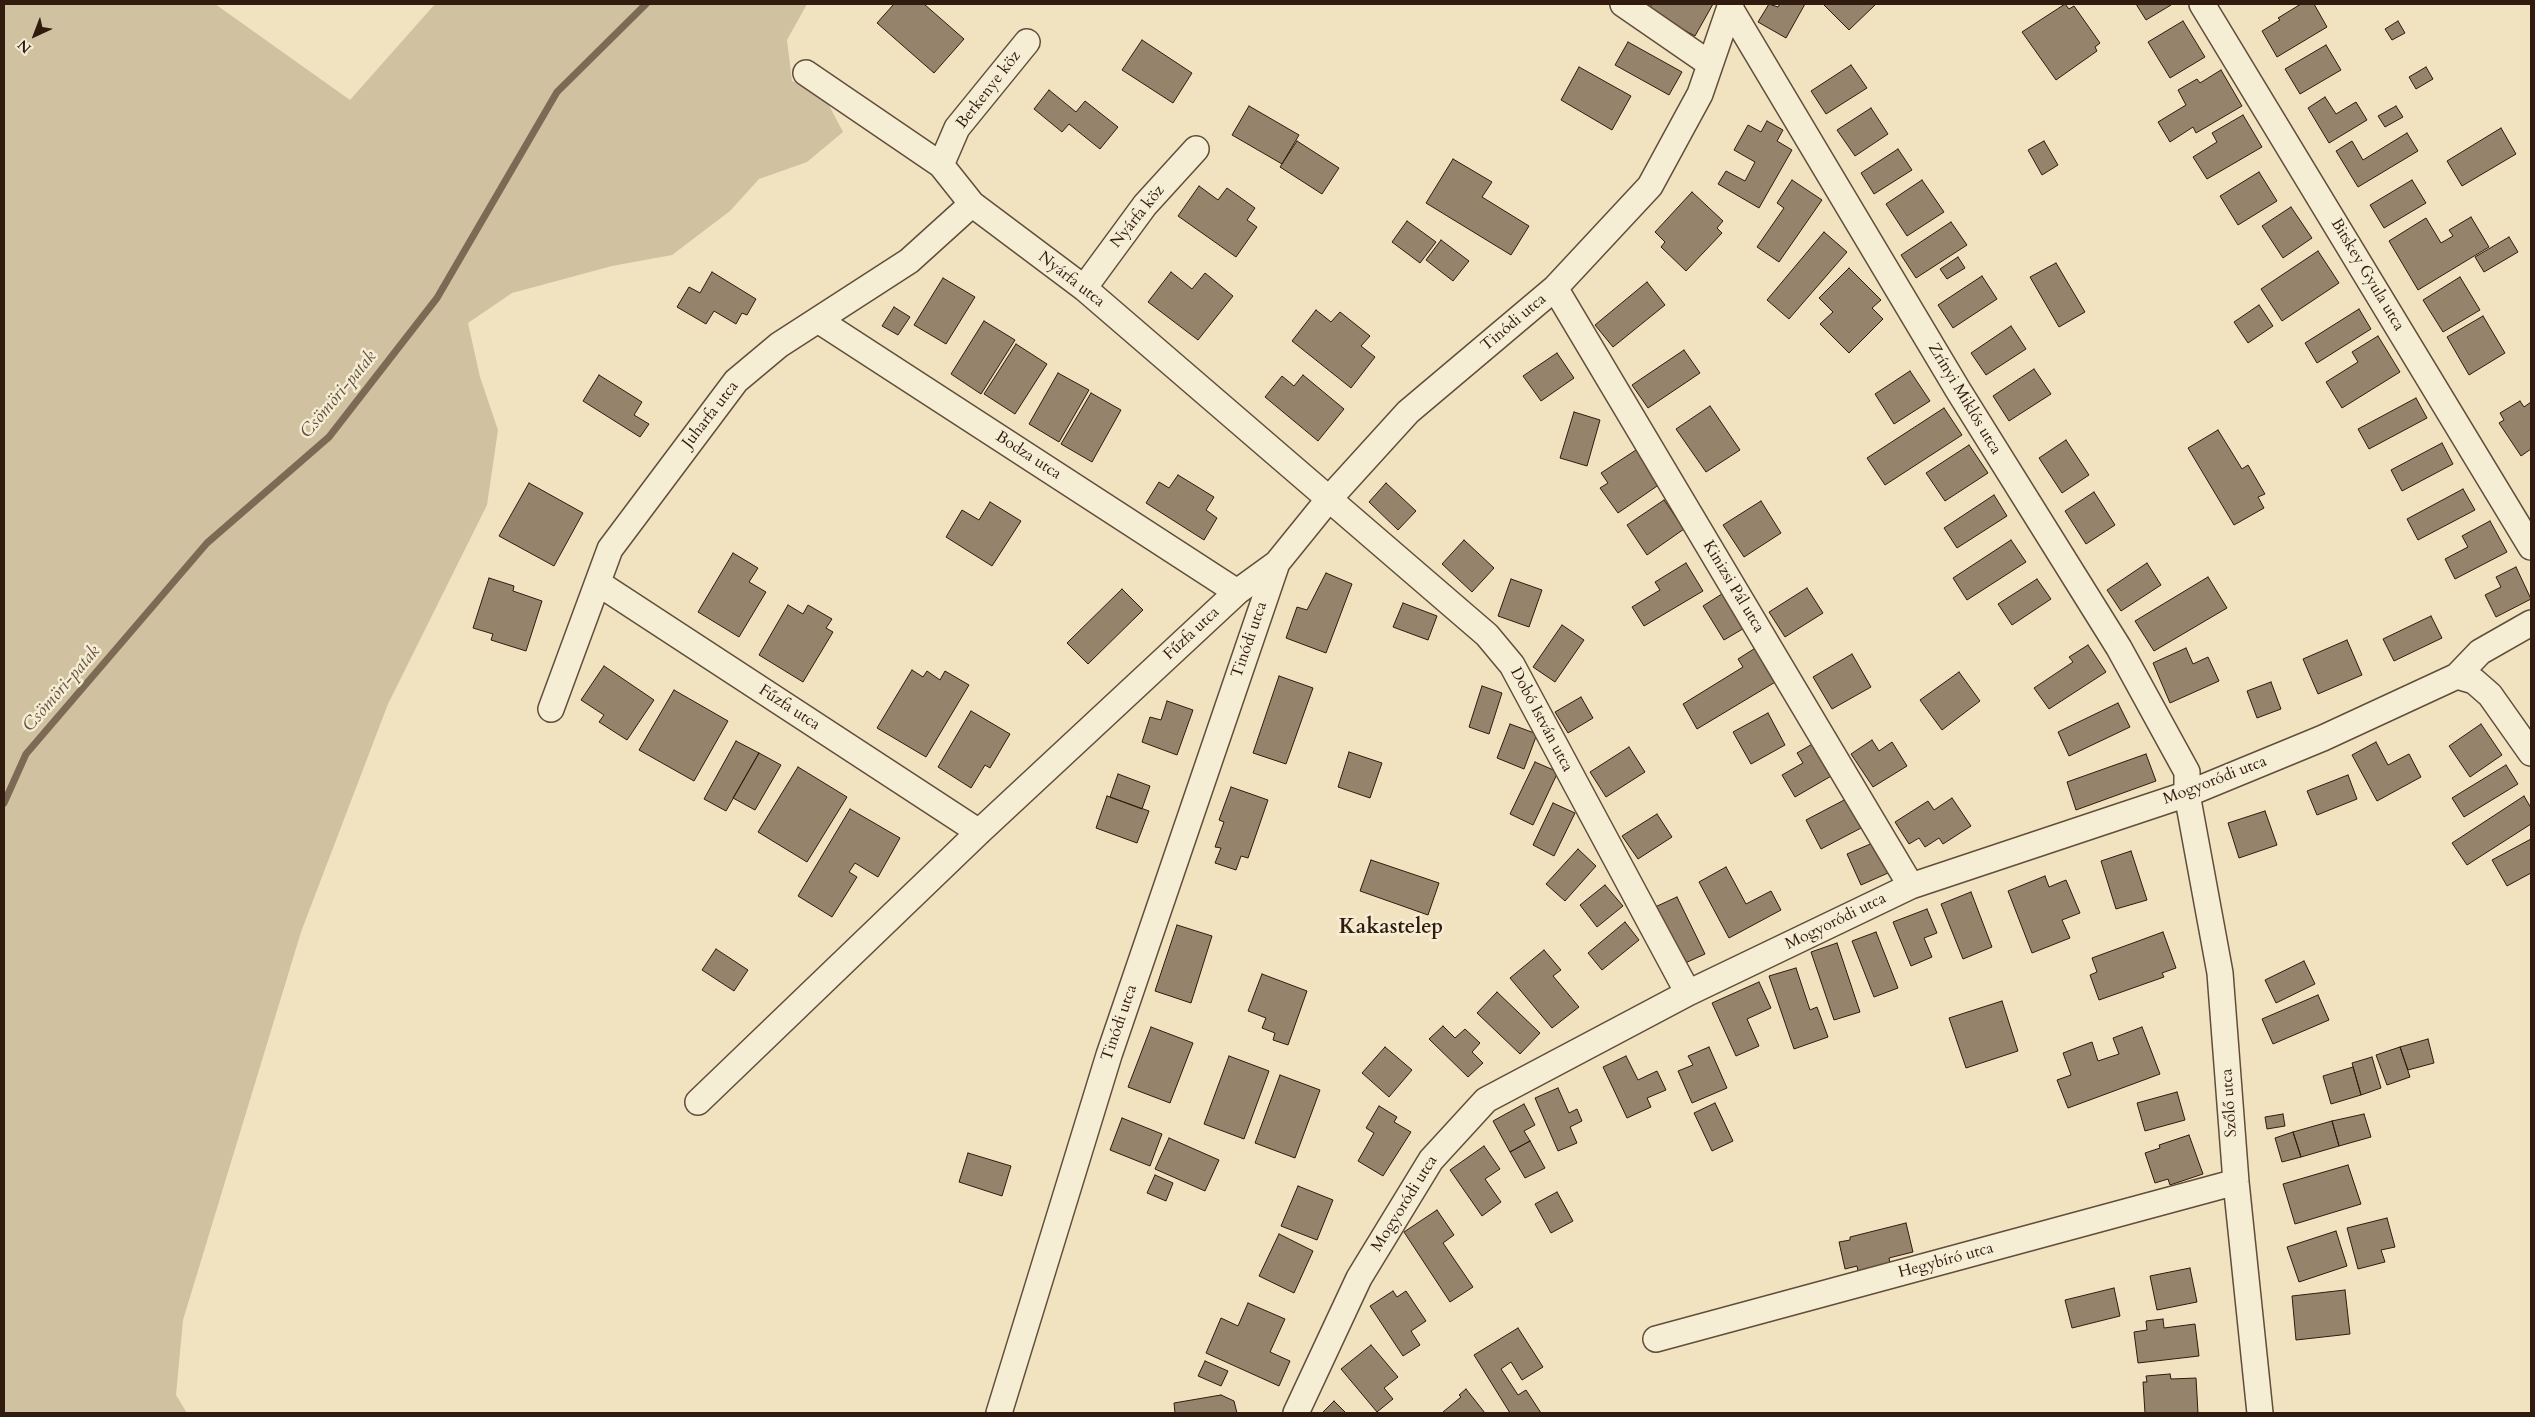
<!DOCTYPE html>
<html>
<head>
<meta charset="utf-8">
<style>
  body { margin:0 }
  #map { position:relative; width:2535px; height:1417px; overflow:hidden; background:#f1e3bf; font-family:Cardo,serif }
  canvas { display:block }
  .frame { position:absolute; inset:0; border:5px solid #311b0f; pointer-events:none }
  .north { position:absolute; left:10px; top:10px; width:50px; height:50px; -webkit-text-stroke:4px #f6edd5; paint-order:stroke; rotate:223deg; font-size:14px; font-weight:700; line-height:20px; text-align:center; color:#311b0f }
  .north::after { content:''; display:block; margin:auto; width:18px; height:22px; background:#311b0f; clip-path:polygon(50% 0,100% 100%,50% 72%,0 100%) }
</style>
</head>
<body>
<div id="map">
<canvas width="2535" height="1417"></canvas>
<div class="frame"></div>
<div class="north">N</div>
</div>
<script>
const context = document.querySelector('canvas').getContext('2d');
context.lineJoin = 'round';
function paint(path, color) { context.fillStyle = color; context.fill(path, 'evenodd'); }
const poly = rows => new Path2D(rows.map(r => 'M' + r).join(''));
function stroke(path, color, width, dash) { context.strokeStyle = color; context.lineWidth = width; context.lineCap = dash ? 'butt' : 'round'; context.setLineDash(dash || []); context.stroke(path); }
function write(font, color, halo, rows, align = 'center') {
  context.font = font + ' Cardo,serif'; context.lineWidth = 5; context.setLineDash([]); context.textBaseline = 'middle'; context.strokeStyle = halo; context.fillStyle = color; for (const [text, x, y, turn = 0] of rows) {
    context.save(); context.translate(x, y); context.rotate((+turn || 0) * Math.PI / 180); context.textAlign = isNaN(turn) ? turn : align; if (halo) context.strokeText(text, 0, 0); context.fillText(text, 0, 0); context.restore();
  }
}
paint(poly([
  [4,4,215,4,350,100,435,4,807,4,787,40,792,81,823,94,843,132,807,162,759,179,730,211,672,255,612,266,512,293,468,323,480,377,498,430,487,505,388,704,301,932,183,1320,176,1395,187,1413,4,1413]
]), '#d0c1a1');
stroke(poly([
  [4,803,26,754,207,543,329,437,437,298,557,92,646,4]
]), '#7d6a55', 7);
const building = poly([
  [894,4,924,4,964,39,934,73,877,23,894,4],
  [1652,4,1713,4,1695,36,1648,10,1652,4],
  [1769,4,1778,7,1780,4,1805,4,1786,38,1758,22,1769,4],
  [1823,4,1873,4,1875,5,1849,30,1823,4],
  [2065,4,2069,9,2074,6,2100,43,2095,47,2097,51,2056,80,2022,32,2065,4],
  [2136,4,2170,4,2171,5,2146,20,2136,4],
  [2301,4,2314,4,2327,27,2277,57,2262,31,2280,20,2278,18,2301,4],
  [2183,21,2205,57,2170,78,2148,42,2183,21],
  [2398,21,2405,33,2392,40,2385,29,2398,21],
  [1142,40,1192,73,1173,103,1122,70,1142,40],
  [1628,42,1682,72,1669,95,1615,65,1628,42],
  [2326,45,2341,70,2300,94,2285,69,2326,45],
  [1851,65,1867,88,1826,114,1811,91,1851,65],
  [1579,67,1631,96,1612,130,1561,100,1579,67],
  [2426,67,2433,79,2416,89,2409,77,2426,67],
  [2221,70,2242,106,2196,133,2193,127,2170,142,2158,122,2186,105,2178,90,2197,79,2200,83,2221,70],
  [1049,90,1076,112,1085,101,1118,127,1100,149,1069,124,1062,132,1034,109,1049,90],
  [2325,97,2336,114,2356,102,2367,120,2329,143,2308,108,2325,97],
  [1249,106,1299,135,1282,164,1232,135,1249,106],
  [2396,106,2403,117,2385,127,2378,116,2396,106],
  [1871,108,1888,134,1855,156,1837,130,1871,108],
  [2243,115,2262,147,2207,179,2193,157,2217,142,2212,133,2243,115],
  [1767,121,1783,130,1777,141,1792,150,1759,208,1718,184,1726,171,1745,181,1755,162,1734,150,1748,125,1761,132,1767,121],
  [2501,128,2516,154,2462,186,2447,161,2501,128],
  [2407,133,2418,151,2358,187,2336,151,2352,141,2363,160,2407,133],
  [1297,141,1339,168,1322,194,1280,167,1297,141],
  [2044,141,2058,165,2042,175,2028,150,2044,141],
  [1898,149,1912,170,1874,194,1861,173,1898,149],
  [1453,159,1492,182,1482,197,1529,226,1511,255,1426,203,1453,159],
  [2259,172,2277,201,2238,225,2220,196,2259,172],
  [1792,180,1822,200,1779,262,1757,247,1784,208,1777,203,1792,180],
  [1922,180,1944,212,1907,236,1886,204,1922,180],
  [2412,180,2426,203,2384,228,2370,205,2412,180],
  [1199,186,1218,200,1227,188,1255,208,1247,220,1257,227,1236,257,1178,216,1199,186],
  [1692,192,1723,221,1717,228,1722,233,1686,271,1661,247,1665,242,1655,232,1692,192],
  [2291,207,2312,238,2283,258,2262,226,2291,207],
  [2471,217,2489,247,2418,290,2389,241,2426,218,2441,243,2453,236,2449,230,2471,217],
  [1407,221,1436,242,1420,263,1392,242,1407,221],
  [1951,222,1967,245,1916,278,1901,255,1951,222],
  [1824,232,1847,252,1789,319,1767,300,1824,232],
  [2509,237,2518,252,2484,272,2475,257,2509,237],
  [1441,240,1469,261,1453,281,1426,260,1441,240],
  [2318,251,2339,283,2282,321,2261,289,2318,251],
  [1958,257,1965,268,1947,279,1940,269,1958,257],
  [2056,263,2085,312,2059,327,2030,277,2056,263],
  [1849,268,1881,300,1872,308,1883,319,1849,353,1820,324,1833,312,1819,298,1849,268],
  [712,272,756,299,747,315,742,313,736,324,714,311,706,324,677,307,689,287,700,293,712,272],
  [1171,272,1192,289,1205,273,1233,296,1198,340,1148,302,1171,272],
  [1982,276,1997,299,1953,328,1938,305,1982,276],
  [2460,277,2480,310,2443,332,2423,300,2460,277],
  [943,278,975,297,946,344,914,325,943,278],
  [1647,282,1665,305,1613,347,1595,325,1647,282],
  [2259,305,2273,326,2248,343,2234,322,2259,305],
  [894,307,910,317,898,335,882,326,894,307],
  [2359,309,2371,329,2317,363,2305,343,2359,309],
  [1316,310,1331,322,1340,312,1370,336,1361,346,1375,357,1351,388,1292,341,1316,310],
  [2483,316,2505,353,2469,375,2447,337,2483,316],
  [984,321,1015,340,981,394,951,374,984,321],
  [2011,326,2026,349,1986,375,1971,353,2011,326],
  [2378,336,2400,372,2342,408,2326,382,2358,362,2352,352,2378,336],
  [1016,344,1047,364,1015,414,984,394,1016,344],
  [1684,350,1700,373,1648,408,1632,385,1684,350],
  [1557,353,1574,378,1541,401,1523,376,1557,353],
  [2034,369,2051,394,2009,421,1993,396,2034,369],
  [1910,371,1930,401,1894,424,1875,394,1910,371],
  [1058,373,1089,390,1059,442,1029,424,1058,373],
  [599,375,642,402,634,415,649,424,640,437,583,401,599,375],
  [1303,375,1344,409,1318,441,1265,397,1282,376,1294,386,1303,375],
  [1091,393,1121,410,1092,462,1061,444,1091,393],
  [2416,398,2427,418,2369,449,2358,429,2416,398],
  [2520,401,2524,407,2531,402,2531,449,2521,456,2499,423,2504,420,2500,413,2520,401],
  [1710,406,1740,450,1706,472,1676,429,1710,406],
  [1944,408,1962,435,1885,485,1867,458,1944,408],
  [1574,412,1600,420,1587,466,1560,458,1574,412],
  [2218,430,2242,469,2248,465,2265,494,2258,497,2264,508,2234,525,2188,448,2218,430],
  [2066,440,2089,475,2062,493,2039,458,2066,440],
  [2442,443,2453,464,2402,491,2391,470,2442,443],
  [1969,445,1988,473,1945,501,1926,473,1969,445],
  [1636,450,1660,484,1618,513,1600,488,1608,483,1601,473,1636,450],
  [1178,475,1214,497,1206,510,1217,518,1204,540,1146,503,1159,482,1169,488,1178,475],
  [529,483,583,513,554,566,499,536,529,483],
  [1386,483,1416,511,1398,530,1369,502,1386,483],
  [2463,489,2475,510,2418,540,2407,519,2463,489],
  [2094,492,2115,525,2086,544,2065,511,2094,492],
  [1994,495,2007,516,1957,548,1944,528,1994,495],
  [1664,500,1684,529,1647,555,1627,525,1664,500],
  [1761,501,1781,533,1744,557,1723,525,1761,501],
  [990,502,1021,521,992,566,946,537,962,510,979,520,990,502],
  [2490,521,2507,552,2455,579,2445,559,2468,547,2462,536,2490,521],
  [1464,540,1494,568,1472,592,1442,564,1464,540],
  [2011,540,2026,562,1967,600,1953,578,2011,540],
  [733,553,758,568,749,582,766,592,739,637,698,612,733,553],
  [1686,563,1703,591,1644,626,1632,607,1660,590,1655,582,1686,563],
  [2147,563,2161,585,2121,611,2107,590,2147,563],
  [2516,567,2531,599,2496,617,2485,595,2501,587,2496,577,2516,567],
  [1326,573,1352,584,1326,653,1286,638,1297,607,1307,610,1326,573],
  [2208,577,2227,608,2154,651,2135,621,2208,577],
  [489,578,514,586,513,591,542,601,526,651,491,640,493,634,473,628,489,578],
  [1511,579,1542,590,1529,627,1498,616,1511,579],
  [2037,579,2051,599,2012,625,1998,604,2037,579],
  [1807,588,1823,613,1785,637,1769,612,1807,588],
  [1122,589,1143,610,1088,664,1067,643,1122,589],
  [1725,592,1746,627,1724,640,1703,606,1725,592],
  [1403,603,1437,616,1428,640,1393,627,1403,603],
  [788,605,803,614,808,605,832,619,826,628,833,632,803,682,759,655,788,605],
  [2431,616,2442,638,2394,661,2383,639,2431,616],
  [1562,625,1584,640,1555,682,1533,667,1562,625],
  [2347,640,2362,675,2318,694,2303,659,2347,640],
  [2088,645,2106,672,2049,709,2034,688,2073,662,2069,657,2088,645],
  [1757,647,1777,681,1697,729,1683,704,1743,667,1738,659,1757,647],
  [2186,648,2193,664,2208,657,2219,681,2170,703,2153,663,2186,648],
  [1852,654,1871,687,1832,709,1813,677,1852,654],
  [604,666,654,700,627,740,599,722,604,715,581,700,604,666],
  [912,670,923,677,927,671,940,680,945,671,969,685,926,757,877,728,912,670],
  [1959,672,1980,701,1942,730,1920,700,1959,672],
  [1279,676,1313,688,1286,764,1253,753,1279,676],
  [2271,682,2281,709,2257,718,2247,691,2271,682],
  [1482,686,1502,693,1489,734,1469,727,1482,686],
  [674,690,728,721,694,781,639,750,674,690],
  [1581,697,1593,718,1568,733,1555,712,1581,697],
  [1167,701,1193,710,1177,755,1142,742,1150,717,1161,720,1167,701],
  [2118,703,2130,727,2069,756,2058,732,2118,703],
  [971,711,1010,734,990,768,985,765,971,788,938,767,971,711],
  [1768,713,1785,745,1751,764,1733,732,1768,713],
  [1510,724,1537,734,1524,769,1497,758,1510,724],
  [2481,724,2502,755,2470,777,2449,746,2481,724],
  [1872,740,1879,751,1892,742,1907,766,1873,787,1851,754,1872,740],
  [736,741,759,753,726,811,704,799,736,741],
  [2376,742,2388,765,2409,754,2421,777,2377,801,2352,755,2376,742],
  [1814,743,1833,775,1795,797,1782,775,1803,763,1797,753,1814,743],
  [1629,747,1645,772,1606,797,1590,772,1629,747],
  [1349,752,1382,763,1370,798,1338,787,1349,752],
  [759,753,781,765,755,810,733,798,759,753],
  [2146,754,2156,781,2076,810,2067,782,2146,754],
  [1535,762,1558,772,1533,825,1510,814,1535,762],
  [2506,765,2518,784,2464,817,2452,798,2506,765],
  [798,767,847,797,807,862,758,832,798,767],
  [1118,774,1150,786,1142,809,1110,797,1118,774],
  [2348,775,2357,799,2317,815,2307,791,2348,775],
  [1231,787,1268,800,1248,858,1241,856,1236,870,1215,863,1221,848,1215,847,1224,822,1219,820,1231,787],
  [1107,796,1149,811,1137,843,1096,828,1107,796],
  [2524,796,2531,808,2531,824,2467,865,2452,843,2524,796],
  [1848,798,1863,827,1821,849,1806,820,1848,798],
  [1952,798,1971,826,1943,844,1939,838,1925,847,1919,838,1909,844,1895,822,1928,801,1934,810,1952,798],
  [1553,803,1575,813,1554,856,1533,845,1553,803],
  [850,809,900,838,878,877,855,863,849,872,857,877,832,917,798,896,850,809],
  [2265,811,2277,845,2239,858,2228,823,2265,811],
  [1657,814,1672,837,1638,859,1622,836,1657,814],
  [2531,839,2531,873,2507,886,2492,860,2531,839],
  [1875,842,1888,873,1861,885,1847,854,1875,842],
  [1578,849,1596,866,1565,901,1546,884,1578,849],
  [2131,851,2147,900,2116,909,2101,861,2131,851],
  [1371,860,1439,883,1428,915,1360,891,1371,860],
  [1726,867,1746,904,1771,891,1781,910,1729,938,1699,882,1726,867],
  [2045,876,2049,887,2066,880,2080,913,2062,920,2070,938,2032,953,2008,891,2045,876],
  [1605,885,1623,906,1597,927,1580,905,1605,885],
  [1971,892,1992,947,1963,959,1941,904,1971,892],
  [1677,897,1705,954,1683,964,1655,907,1677,897],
  [1927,909,1937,933,1924,938,1932,957,1911,966,1893,922,1927,909],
  [1625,922,1639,940,1602,970,1588,953,1625,922],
  [1177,925,1212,936,1191,1003,1155,991,1177,925],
  [1876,932,1898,988,1874,997,1852,941,1876,932],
  [2163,932,2176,968,2162,973,2164,977,2099,1000,2090,975,2097,972,2092,958,2163,932],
  [1837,943,1860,1012,1834,1020,1811,952,1837,943],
  [716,949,748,970,734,991,702,970,716,949],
  [1544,950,1561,970,1553,976,1579,1007,1552,1028,1510,978,1544,950],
  [2304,961,2315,984,2276,1003,2265,980,2304,961],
  [1796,968,1810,1010,1817,1007,1828,1037,1794,1049,1769,976,1796,968],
  [1262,974,1307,991,1288,1045,1273,1040,1275,1033,1262,1028,1266,1018,1248,1011,1262,974],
  [1759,982,1771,1008,1747,1019,1759,1046,1736,1056,1712,1003,1759,982],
  [1497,992,1540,1033,1520,1054,1477,1013,1497,992],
  [2318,995,2329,1020,2273,1044,2262,1019,2318,995],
  [2002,1001,2018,1051,1966,1068,1949,1018,2002,1001],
  [1443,1026,1455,1038,1465,1029,1480,1043,1472,1052,1483,1063,1468,1077,1429,1039,1443,1026],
  [1151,1027,1193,1043,1170,1103,1128,1087,1151,1027],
  [2142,1027,2160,1074,2068,1108,2057,1080,2071,1075,2063,1053,2092,1042,2098,1061,2119,1054,2113,1038,2142,1027],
  [2428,1039,2434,1063,2408,1070,2400,1047,2428,1039],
  [1385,1047,1412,1070,1389,1097,1362,1073,1385,1047],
  [1709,1047,1727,1088,1692,1103,1678,1071,1693,1065,1688,1056,1709,1047],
  [2400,1047,2410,1077,2387,1085,2376,1055,2400,1047],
  [1229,1056,1269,1071,1244,1139,1204,1124,1229,1056],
  [1626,1056,1638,1080,1657,1071,1666,1090,1647,1098,1651,1107,1627,1118,1603,1067,1626,1056],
  [2372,1057,2381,1088,2361,1095,2352,1063,2372,1057],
  [2353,1067,2361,1095,2331,1104,2323,1076,2353,1067],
  [1280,1075,1320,1090,1295,1158,1255,1143,1280,1075],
  [1558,1088,1569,1113,1577,1109,1582,1121,1570,1127,1577,1143,1558,1151,1535,1098,1558,1088],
  [2177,1092,2185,1120,2145,1131,2137,1103,2177,1092],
  [1715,1103,1733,1141,1712,1151,1694,1113,1715,1103],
  [1524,1104,1535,1125,1524,1131,1530,1141,1510,1152,1493,1121,1524,1104],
  [1379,1106,1397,1117,1394,1122,1411,1132,1383,1176,1358,1161,1374,1133,1366,1128,1379,1106],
  [2283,1114,2285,1126,2267,1129,2265,1117,2283,1114],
  [2364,1114,2371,1137,2339,1146,2332,1121,2364,1114],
  [1122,1118,1162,1134,1150,1166,1110,1150,1122,1118],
  [2332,1121,2339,1146,2301,1157,2293,1132,2332,1121],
  [2293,1132,2301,1157,2282,1162,2275,1138,2293,1132],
  [2189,1135,2203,1174,2170,1185,2168,1179,2155,1183,2145,1153,2160,1148,2159,1145,2189,1135],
  [1169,1138,1219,1160,1205,1191,1155,1169,1169,1138],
  [1530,1141,1545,1168,1525,1178,1510,1152,1530,1141],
  [1484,1146,1500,1169,1485,1179,1501,1202,1482,1216,1450,1170,1484,1146],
  [968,1153,1011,1166,1002,1196,959,1182,968,1153],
  [2348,1165,2361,1204,2295,1224,2283,1184,2348,1165],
  [1155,1175,1173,1183,1166,1201,1147,1193,1155,1175],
  [1298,1186,1333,1200,1317,1240,1281,1226,1298,1186],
  [1557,1192,1573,1221,1551,1233,1535,1204,1557,1192],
  [1437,1210,1454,1235,1443,1243,1473,1287,1450,1302,1404,1232,1437,1210],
  [2387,1218,2395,1247,2381,1250,2385,1262,2358,1269,2347,1228,2387,1218],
  [1906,1223,1913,1252,1889,1258,1891,1268,1859,1276,1857,1266,1845,1269,1839,1242,1850,1240,1850,1237,1906,1223],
  [2336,1231,2347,1266,2299,1282,2287,1247,2336,1231],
  [1279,1234,1313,1251,1294,1293,1259,1276,1279,1234],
  [2190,1268,2197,1302,2157,1310,2150,1276,2190,1268],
  [2114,1288,2120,1316,2072,1328,2065,1300,2114,1288],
  [2345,1290,2350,1334,2296,1340,2292,1296,2345,1290],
  [1393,1291,1397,1297,1406,1291,1426,1321,1411,1331,1420,1345,1403,1356,1370,1306,1393,1291],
  [1248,1303,1285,1319,1270,1352,1290,1361,1279,1386,1206,1353,1221,1318,1238,1326,1248,1303],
  [2163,1319,2164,1328,2195,1324,2199,1356,2138,1363,2134,1332,2147,1330,2146,1321,2163,1319],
  [1518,1328,1543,1367,1522,1380,1511,1362,1501,1369,1518,1395,1526,1390,1541,1413,1510,1413,1474,1355,1518,1328],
  [1371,1345,1398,1377,1384,1388,1393,1399,1377,1412,1341,1369,1371,1345],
  [1205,1361,1228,1371,1221,1386,1198,1376,1205,1361],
  [2170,1374,2171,1379,2196,1378,2198,1413,2145,1413,2143,1382,2147,1382,2146,1376,2170,1374],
  [1466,1389,1485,1413,1445,1413,1443,1412,1461,1397,1459,1395,1466,1389],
  [1221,1395,1234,1401,1237,1413,1175,1413,1174,1403,1221,1395],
  [1334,1401,1346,1413,1322,1413,1334,1401]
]);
paint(building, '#95836b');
stroke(building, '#311b0f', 1);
const minor = poly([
  [1623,4,1710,64],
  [2202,4,2531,547],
  [1730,8,1958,390,2119,648,2187,772,2187,794,2220,973,2236,1182,2260,1413],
  [806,73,941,165,972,204,1084,288,1487,635,1512,665,1688,993],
  [941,165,957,128,1027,42],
  [1084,288,1145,205,1196,149],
  [1555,288,1911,886],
  [818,320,1237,592],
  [598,583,979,832],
  [2457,676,2474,681,2490,695,2531,753],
  [551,709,610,549,736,381,779,345,909,261,972,204],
  [698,1102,979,832,1237,592,1277,563],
  [1656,1339,2236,1182],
  [999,1413,1109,1055,1277,563,1328,500,1408,412,1555,288,1650,186,1700,94,1731,4],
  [1296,1413,1359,1278,1431,1160,1486,1100,1688,993,1911,886,2187,794,2323,738,2457,676,2480,652,2531,623]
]);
stroke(minor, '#614d3b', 28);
stroke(minor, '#f6edd5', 25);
write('16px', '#311b0f', '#f6edd5', [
  ["Berkenye köz",989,90,-52],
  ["Nyárfa köz",1138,217,-51],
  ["Bitskey Gyula utca",2367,275,59],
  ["Nyárfa utca",1071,280,38],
  ["Tinódi utca",1514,323,-40],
  ["Zrínyi Miklós utca",1964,399,59],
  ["Juharfa utca",711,415,-52],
  ["Bodza utca",1028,456,33],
  ["Kinizsi Pál utca",1733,587,59],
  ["Fűzfa utca",1192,634,-43],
  ["Tinódi utca",1250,640,-71],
  ["Fűzfa utca",789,708,33],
  ["Dobó István utca",1541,720,62],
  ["Mogyoródi utca",2215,781,-21],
  ["Mogyoródi utca",1836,922,-26],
  ["Tinódi utca",1120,1023,-71],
  ["Szőlő utca",2230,1103,-94],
  ["Mogyoródi utca",1405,1204,-58],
  ["Hegybíró utca",1946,1261,-15]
]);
write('italic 18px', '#64503d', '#f6edd5', [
  ["Csömöri-patak",339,395,-50],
  ["Csömöri-patak",62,689,-49]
]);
write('bold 21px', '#311b0f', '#f6edd5', [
  ["Kakastelep",1391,928]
]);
</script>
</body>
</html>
